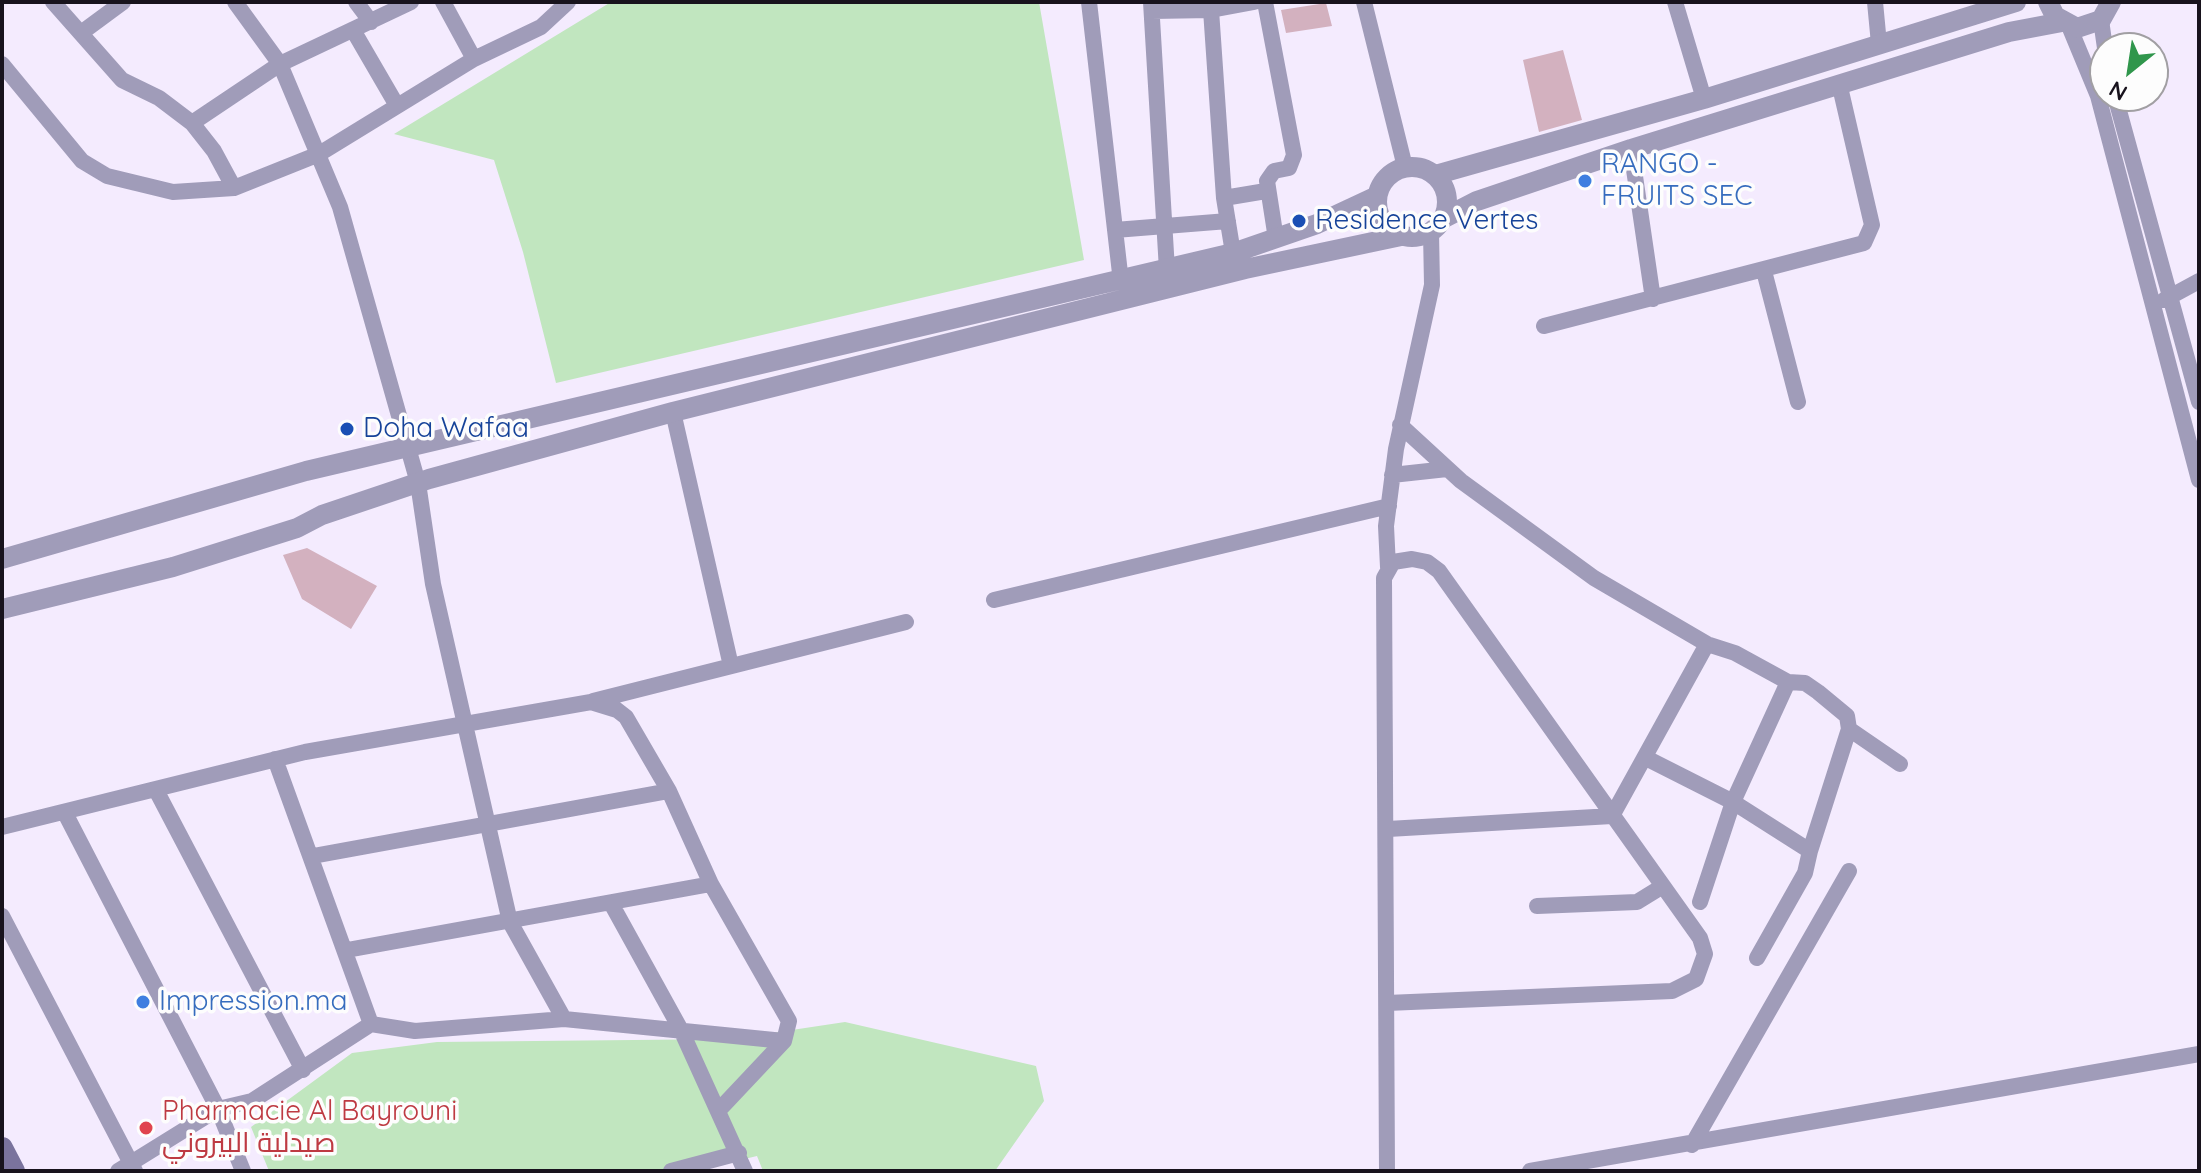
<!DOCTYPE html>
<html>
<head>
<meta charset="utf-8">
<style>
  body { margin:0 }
  #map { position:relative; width:2201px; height:1173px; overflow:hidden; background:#f4ebfe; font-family:Quicksand,sans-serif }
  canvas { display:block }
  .frame { position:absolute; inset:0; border:4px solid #18131d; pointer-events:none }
  .north { position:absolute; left:2089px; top:32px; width:80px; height:80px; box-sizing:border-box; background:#fdfdfd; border:2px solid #a19fa3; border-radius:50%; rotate:210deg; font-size:22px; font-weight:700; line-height:32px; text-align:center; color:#18131d }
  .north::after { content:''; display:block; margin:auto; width:28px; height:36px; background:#30964c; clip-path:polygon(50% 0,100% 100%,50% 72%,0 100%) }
</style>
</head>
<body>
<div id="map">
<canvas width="2201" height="1173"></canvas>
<div class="frame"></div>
<div class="north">N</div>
</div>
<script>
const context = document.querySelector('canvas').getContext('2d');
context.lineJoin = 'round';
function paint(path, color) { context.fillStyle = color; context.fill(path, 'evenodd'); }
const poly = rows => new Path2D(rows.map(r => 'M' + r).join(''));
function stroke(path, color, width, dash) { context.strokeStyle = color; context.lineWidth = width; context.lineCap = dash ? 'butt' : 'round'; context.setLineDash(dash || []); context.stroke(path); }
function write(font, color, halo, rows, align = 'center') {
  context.font = font + ' Quicksand,Cairo,sans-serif'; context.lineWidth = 7; context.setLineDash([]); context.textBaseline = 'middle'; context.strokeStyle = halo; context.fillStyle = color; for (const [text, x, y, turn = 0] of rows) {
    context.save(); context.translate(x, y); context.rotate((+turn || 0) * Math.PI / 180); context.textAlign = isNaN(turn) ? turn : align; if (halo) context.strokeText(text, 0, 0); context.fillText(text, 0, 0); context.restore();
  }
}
paint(poly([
  [611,2,1039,2,1084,260,556,383,523,252,494,160,394,134],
  [845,1022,1036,1066,1044,1101,995,1171,763,1171,757,1156,694,1171,269,1171,251,1127,352,1053,437,1042,732,1039]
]), '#c1e6bf');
paint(poly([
  [1326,3,1332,26,1286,33,1281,10],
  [1563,50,1582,120,1539,132,1523,60],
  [307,548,377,586,351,629,302,599,283,555]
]), '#d3b1bf');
stroke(poly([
  [53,2,122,80,159,98,192,123,214,151,234,188],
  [235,2,280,64,340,207,418,483,433,584,510,922,564,1019],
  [356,2,371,22],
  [443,2,474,59],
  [1089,2,1121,282],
  [1151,2,1167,270],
  [1265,2,1294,155,1289,168,1274,171,1267,181,1276,239],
  [1364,2,1405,167],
  [1675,2,1704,99],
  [1875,2,1879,44],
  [1211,10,1224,198,1233,253],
  [1152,11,1211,10,1254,2],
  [2101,20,2105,48],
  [2069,26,2098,96,2199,480],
  [353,30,396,104],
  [81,33,123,2],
  [2,64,82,161,107,176,173,192,234,188,319,154,474,59,541,27,568,2],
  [2115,96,2199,402],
  [192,123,280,64,411,2],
  [1631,149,1653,299],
  [1224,198,1266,191],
  [1115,230,1228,221],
  [1764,271,1798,402],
  [2164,300,2199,281],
  [1544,326,1864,243,1872,225,1840,87],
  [673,412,731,666],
  [1400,425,1461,481,1594,578,1707,644,1735,653,1788,682,1733,802,1700,902],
  [1392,475,1447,469],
  [1388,567,1386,526,1396,449,1432,285,1431,232],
  [994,600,1389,506],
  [1788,682,1805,683,1818,692,1847,716,1849,729,1900,764],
  [593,701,906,622],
  [1646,758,1733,802,1810,851,1805,873,1757,958],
  [275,759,371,1024,415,1031,564,1019,784,1041],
  [156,790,303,1070],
  [65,813,218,1109,243,1171],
  [2,827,305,752,591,702,617,710,626,717,669,791,711,884,789,1021,784,1041,719,1110],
  [1388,829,1612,816,1707,644],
  [1810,851,1849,729],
  [313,856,669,791],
  [612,905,681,1030,745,1171],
  [1537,906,1637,902,1663,886],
  [2,916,135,1171],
  [347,950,711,884],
  [1387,1003,1672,991,1696,979,1705,954,1700,938,1439,571,1427,562,1412,559,1393,562,1384,578,1387,1171],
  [1692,1145,1849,871],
  [118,1171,218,1109,252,1101,371,1024],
  [671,1171,739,1153],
  [1530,1171,2199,1054]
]), '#a09cb9', 16);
stroke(poly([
  [2048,2,2055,16,2077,28,2101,20,2111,2],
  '1377 202a35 35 0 1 1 70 0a35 35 0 1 1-70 0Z',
  [1435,175,1704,99,2016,2],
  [1444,218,1477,201,1631,149,2009,32,2062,22],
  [2,559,306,471,1233,253,1317,224,1377,196],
  [2,609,173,567,297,528,322,515,429,479,673,412,1245,269,1401,236]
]), '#a09cb9', 20);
stroke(poly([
  [2,1148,14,1171]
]), '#7a739d', 22);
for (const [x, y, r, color] of [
  [1585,181,8,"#3f7fe0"],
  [1299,221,8,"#1a4fb4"],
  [347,429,8,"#1a4fb4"],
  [143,1002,8,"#3f7fe0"],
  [146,1128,8,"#e0444e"]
]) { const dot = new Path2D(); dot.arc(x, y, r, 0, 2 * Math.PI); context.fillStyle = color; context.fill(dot); stroke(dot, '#fdfdfd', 3); }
write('28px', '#366cbe', '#fdfdfd', [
  ["RANGO -",1601,165],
  ["FRUITS SEC",1601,197],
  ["Impression.ma",159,1002]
], 'left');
write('28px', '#164399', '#fdfdfd', [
  ["Residence Vertes",1315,221],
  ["Doha Wafaa",363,429]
], 'left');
write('28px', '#be3a42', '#fdfdfd', [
  ["Pharmacie Al Bayrouni",162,1112],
  ["صيدلية البيروني",162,1144]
], 'left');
</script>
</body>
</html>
